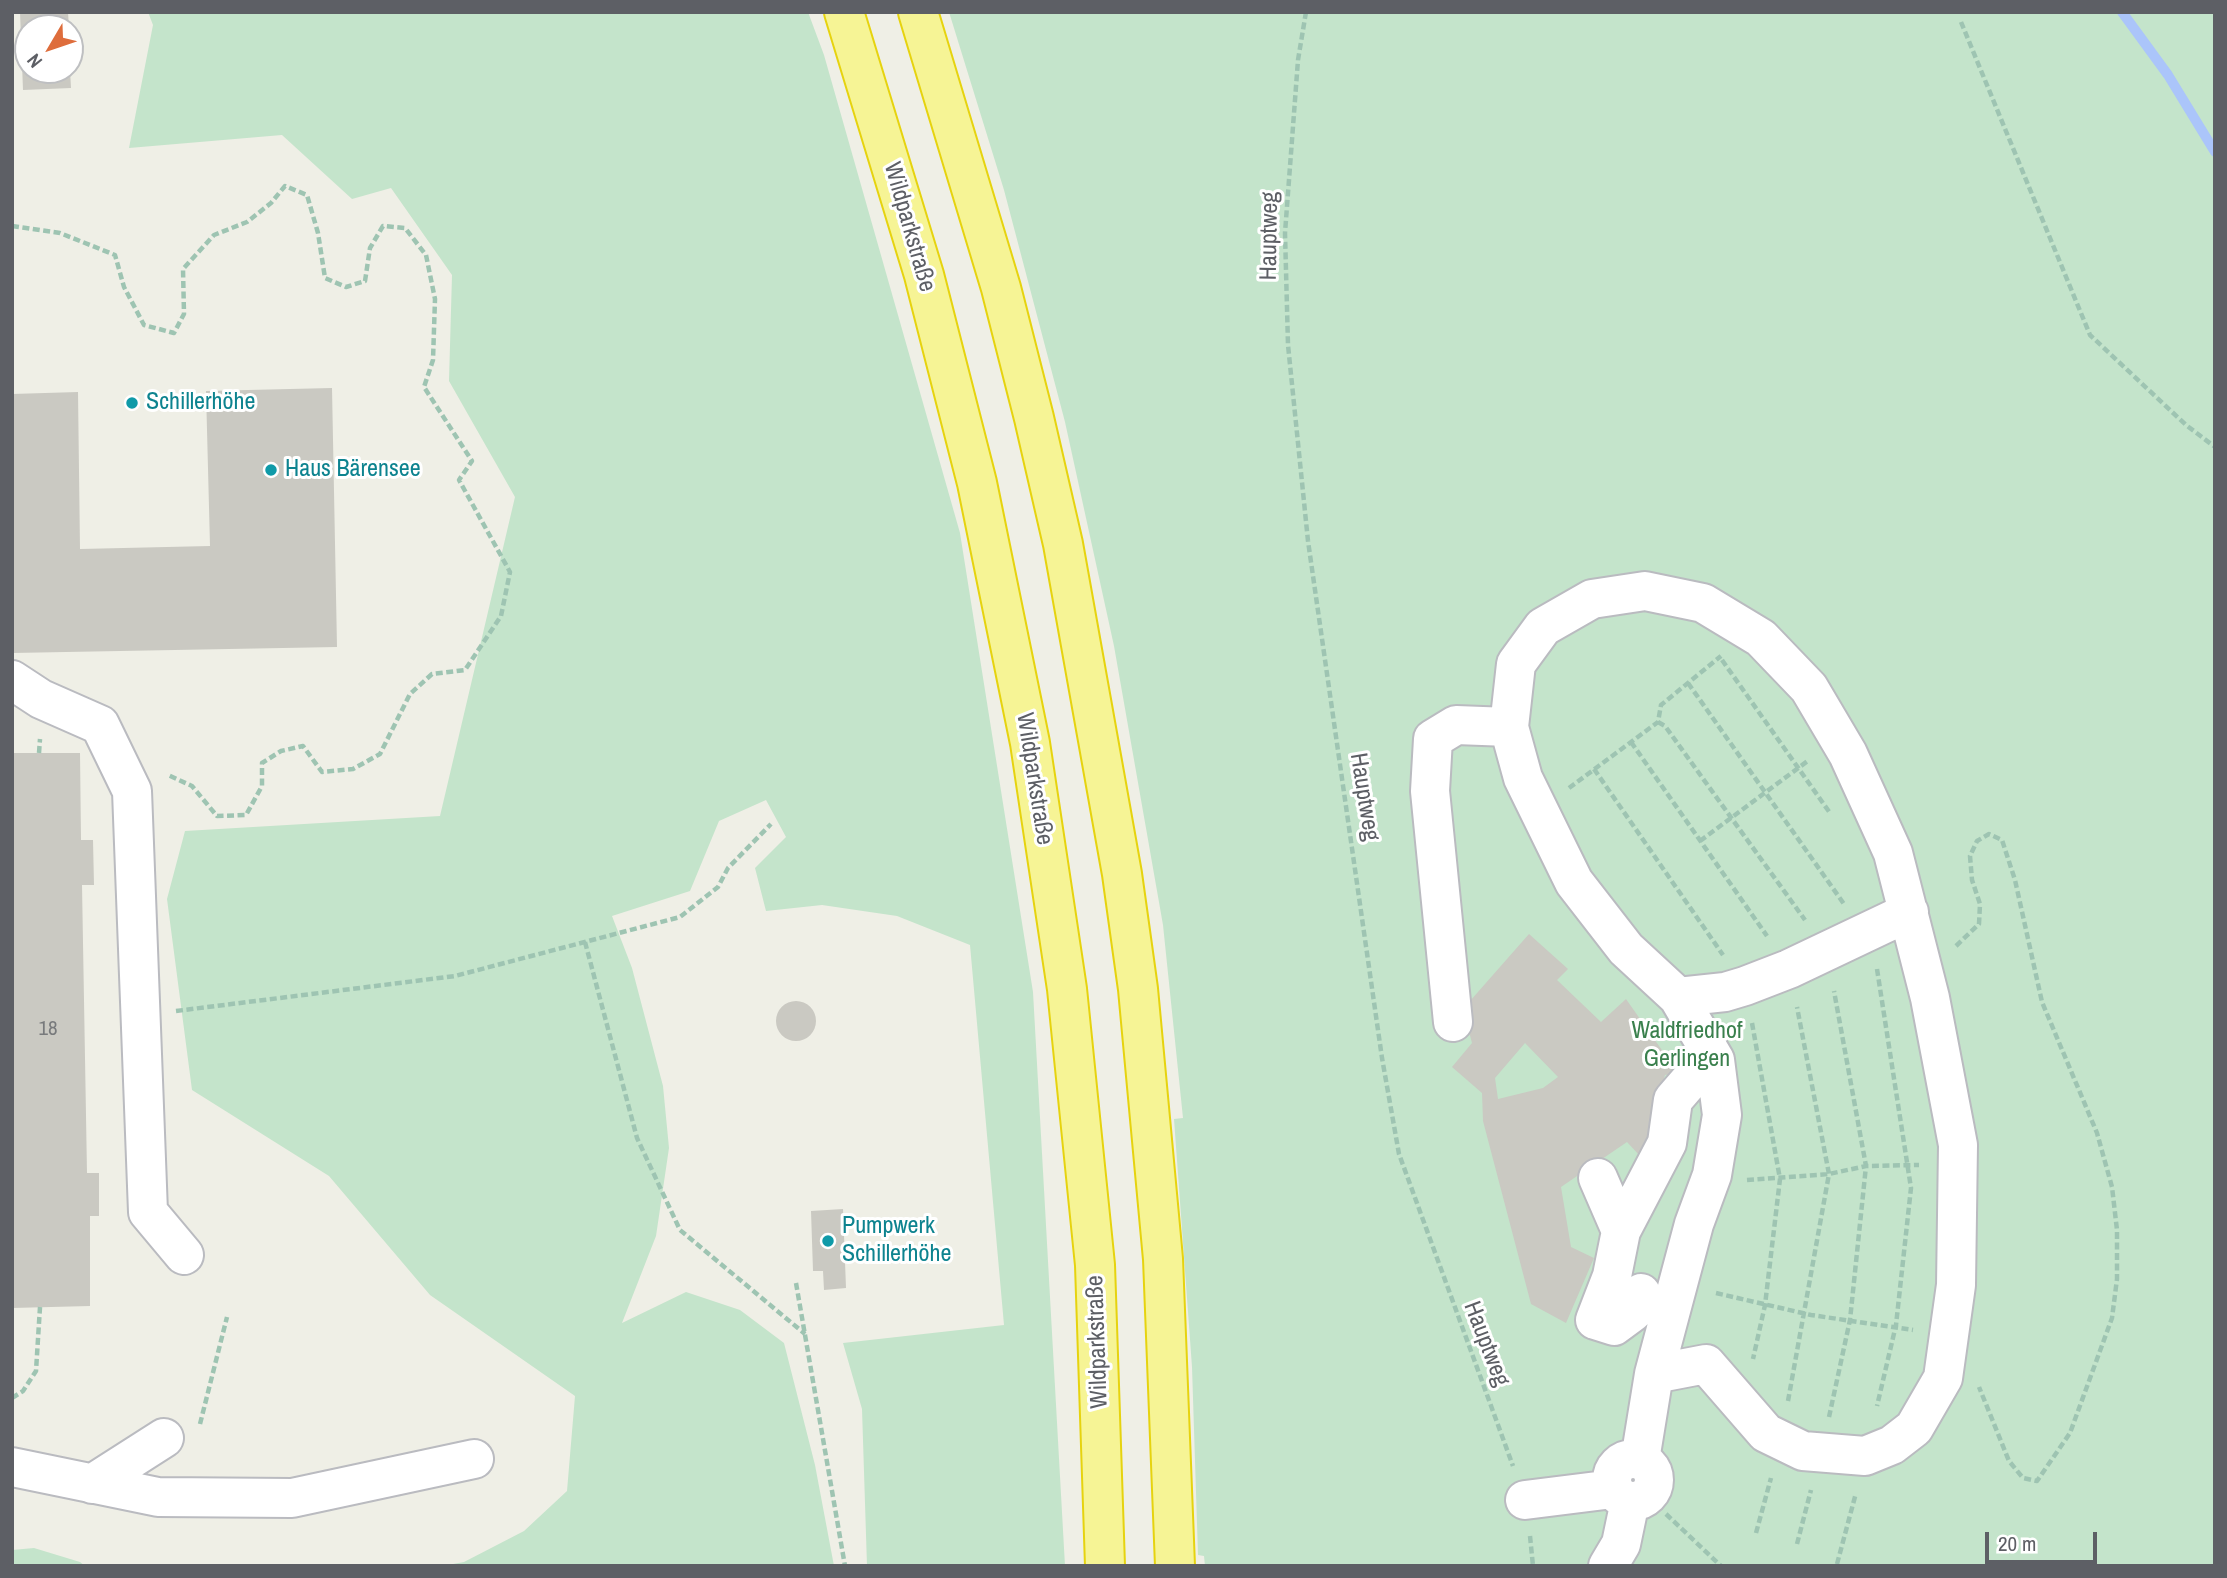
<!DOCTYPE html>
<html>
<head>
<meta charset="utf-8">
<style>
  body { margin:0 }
  #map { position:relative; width:2227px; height:1578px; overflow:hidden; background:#efefe6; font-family:"Archivo Narrow",sans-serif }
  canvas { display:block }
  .frame { position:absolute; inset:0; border:14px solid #5d5f65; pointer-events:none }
  .north { position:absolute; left:14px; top:14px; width:70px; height:70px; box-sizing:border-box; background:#fff; border:2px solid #bebfc1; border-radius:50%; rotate:231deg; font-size:19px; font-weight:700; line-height:28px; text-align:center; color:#5d5f65 }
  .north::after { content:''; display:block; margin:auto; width:24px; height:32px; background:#de6d3c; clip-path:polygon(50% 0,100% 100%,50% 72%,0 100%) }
  .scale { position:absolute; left:1985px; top:1532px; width:112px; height:32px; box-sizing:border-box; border:4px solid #5d5f65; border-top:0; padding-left:9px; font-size:21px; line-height:24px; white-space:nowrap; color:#5d5f65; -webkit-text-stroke:5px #fff; paint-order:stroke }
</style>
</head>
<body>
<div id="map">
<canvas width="2227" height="1578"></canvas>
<div class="frame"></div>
<div class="north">N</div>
<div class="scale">20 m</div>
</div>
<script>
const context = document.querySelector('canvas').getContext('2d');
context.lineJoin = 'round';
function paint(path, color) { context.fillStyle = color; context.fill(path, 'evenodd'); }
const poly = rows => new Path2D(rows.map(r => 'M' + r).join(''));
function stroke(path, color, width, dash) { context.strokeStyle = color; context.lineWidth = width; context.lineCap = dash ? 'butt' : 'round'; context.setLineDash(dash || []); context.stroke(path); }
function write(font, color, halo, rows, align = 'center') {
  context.font = font + ' "Archivo Narrow",sans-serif'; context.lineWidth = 6; context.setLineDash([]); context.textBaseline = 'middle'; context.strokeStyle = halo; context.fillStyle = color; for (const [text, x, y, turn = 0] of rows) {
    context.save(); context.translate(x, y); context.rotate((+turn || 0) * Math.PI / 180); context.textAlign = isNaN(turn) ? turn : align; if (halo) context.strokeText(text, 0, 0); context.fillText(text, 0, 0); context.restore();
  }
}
paint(poly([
  [148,12,808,12,824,55,960,533,1033,992,1065,1566,867,1566,862,1409,843,1343,1004,1325,970,945,897,916,822,905,766,911,755,868,786,837,766,800,719,821,690,891,612,916,632,968,663,1086,669,1148,656,1236,622,1323,686,1292,740,1310,784,1343,815,1465,834,1566,442,1566,464,1562,524,1531,567,1491,575,1396,430,1295,329,1176,192,1090,167,899,185,831,440,816,515,497,449,381,452,275,391,188,352,199,282,135,129,148,153,25],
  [949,12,2215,12,2215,1566,1205,1566,1204,1556,1198,1555,1192,1367,1174,1119,1183,1118,1163,925,1114,646,1065,422,1004,190],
  [34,1548,80,1562,85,1566,12,1566,12,1550]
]), '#c4e4cb');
stroke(poly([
  [2122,12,2168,75,2215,152]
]), '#abc5fa', 10);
paint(poly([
  [20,12,68,12,69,28,28,28,28,70,70,70,71,88,23,90],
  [332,388,337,647,12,653,12,394,78,392,80,549,210,546,206,391],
  [12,753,80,753,81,840,93,840,94,885,82,885,87,1173,99,1173,99,1216,90,1216,90,1306,12,1308],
  [1529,934,1568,969,1557,980,1601,1022,1626,999,1678,1073,1665,1075,1641,1157,1627,1142,1561,1187,1571,1247,1594,1258,1566,1323,1531,1304,1483,1121,1482,1093,1452,1067,1472,1043,1463,1009],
  [1525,1043,1558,1077,1543,1088,1498,1099,1495,1078],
  '776 1021a20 20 0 1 1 40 0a20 20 0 1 1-40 0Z',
  [843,1209,846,1288,824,1290,823,1271,813,1271,811,1211]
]), '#cac9c2');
const minor = poly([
  [12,680,41,699,100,725,132,791,148,1212,184,1255],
  [1678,997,1725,992,1745,986,1789,969,1909,912],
  [1453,1022,1430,791,1433,739,1456,725,1509,727],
  [1598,1178,1621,1231,1612,1276,1595,1320,1614,1326,1633,1312,1641,1293],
  [1621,1231,1667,1143,1673,1100,1692,1078,1715,1060],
  '1612 1480a21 21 0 1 1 42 0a21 21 0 1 1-42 0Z',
  [1640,1460,1654,1374,1706,1364,1766,1433,1803,1451,1865,1456,1892,1445,1914,1428,1943,1378,1956,1285,1958,1145,1930,998,1893,853,1848,754,1809,688,1761,638,1703,603,1645,591,1592,599,1543,627,1516,664,1509,727,1523,778,1574,882,1626,949,1678,997,1715,1060,1722,1115,1712,1175,1694,1224,1654,1374],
  [12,1467,158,1497,292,1498,474,1459],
  [92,1484,164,1438],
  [1525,1500,1613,1489],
  [1608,1566,1621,1544,1630,1501]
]);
const highway = poly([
  [844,12,924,275,977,483,1030,743,1067,989,1095,1265,1105,1566],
  [918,12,1001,288,1034,418,1063,544,1122,874,1138,989,1163,1259,1175,1566]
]);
stroke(minor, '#babbc0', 42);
stroke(highway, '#e6d30f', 42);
stroke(poly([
  [1306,12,1298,60,1285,233,1288,345,1308,541,1382,1058,1399,1154,1513,1466],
  [1961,22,2090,335,2186,425,2215,447],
  [12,226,60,233,115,255,124,287,144,325,174,333,184,314,183,269,214,235,247,222,271,203,285,186,307,195,318,233,325,278,346,287,365,281,370,248,383,226,405,228,426,255,435,299,433,360,424,387,472,461,459,480,510,572,501,616,465,670,432,674,410,694,380,754,353,769,322,772,303,746,281,751,262,763,262,786,246,815,217,816,192,786,168,775],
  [1722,660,1830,813],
  [1688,683,1844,904],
  [1658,722,1665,726,1805,920],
  [1631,742,1767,936],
  [39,753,40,739],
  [1594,769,1723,955],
  [1569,788,1658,722,1661,705,1721,656],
  [1700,841,1809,760],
  [585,942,637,1138,680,1230,805,1334],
  [1956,946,1979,924,1980,904,1972,880,1970,856,1977,841,1989,834,2002,840,2015,880,2042,1002,2097,1133,2112,1187,2117,1230,2117,1279,2112,1318,2070,1433,2037,1481,2023,1478,2009,1461,1979,1387],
  [1877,969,1911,1188,1896,1325,1877,1406],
  [176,1011,455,976,680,917,718,887,728,868,771,824],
  [1752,1023,1780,1179,1765,1305,1753,1359],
  [1747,1180,1829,1174,1866,1166,1919,1165],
  [796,1283,845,1566],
  [1716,1293,1811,1315,1913,1330],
  [12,1398,23,1391,36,1371,40,1307],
  [1788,1401,1829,1174,1797,1007],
  [1829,1417,1850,1320,1866,1166,1834,991],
  [200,1424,227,1317],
  [1666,1514,1721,1566],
  [1756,1533,1771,1478],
  [1530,1536,1533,1566],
  [1797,1544,1811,1490],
  [1837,1564,1856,1493]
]), '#9ec4b2', 4.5, [7, 3.5]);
stroke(minor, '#fff', 38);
stroke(highway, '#f6f495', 38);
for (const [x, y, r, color] of [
  [132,403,7,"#0f9aa8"],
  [271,470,7,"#0f9aa8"],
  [828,1241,7,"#0f9aa8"]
]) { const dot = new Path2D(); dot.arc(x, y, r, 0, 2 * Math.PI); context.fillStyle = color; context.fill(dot); stroke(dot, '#fff', 2.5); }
write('21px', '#787a7c', null, [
  ["18",48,1029]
]);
write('24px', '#5d5f65', '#fff', [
  ["Wildparkstraße",909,227,74],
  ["Hauptweg",1270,236,-89],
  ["Wildparkstraße",1034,779,81],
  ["Hauptweg",1364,797,81],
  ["Wildparkstraße",1098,1342,-92],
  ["Hauptweg",1486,1344,69]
]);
write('24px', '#0d838f', '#fff', [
  ["Schillerhöhe",146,403],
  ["Haus Bärensee",285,470],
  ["Pumpwerk",842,1227],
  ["Schillerhöhe",842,1255]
], 'left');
write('24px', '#3a804d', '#fff', [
  ["Waldfriedhof",1687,1032],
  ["Gerlingen",1687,1060]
]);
</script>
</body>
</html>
